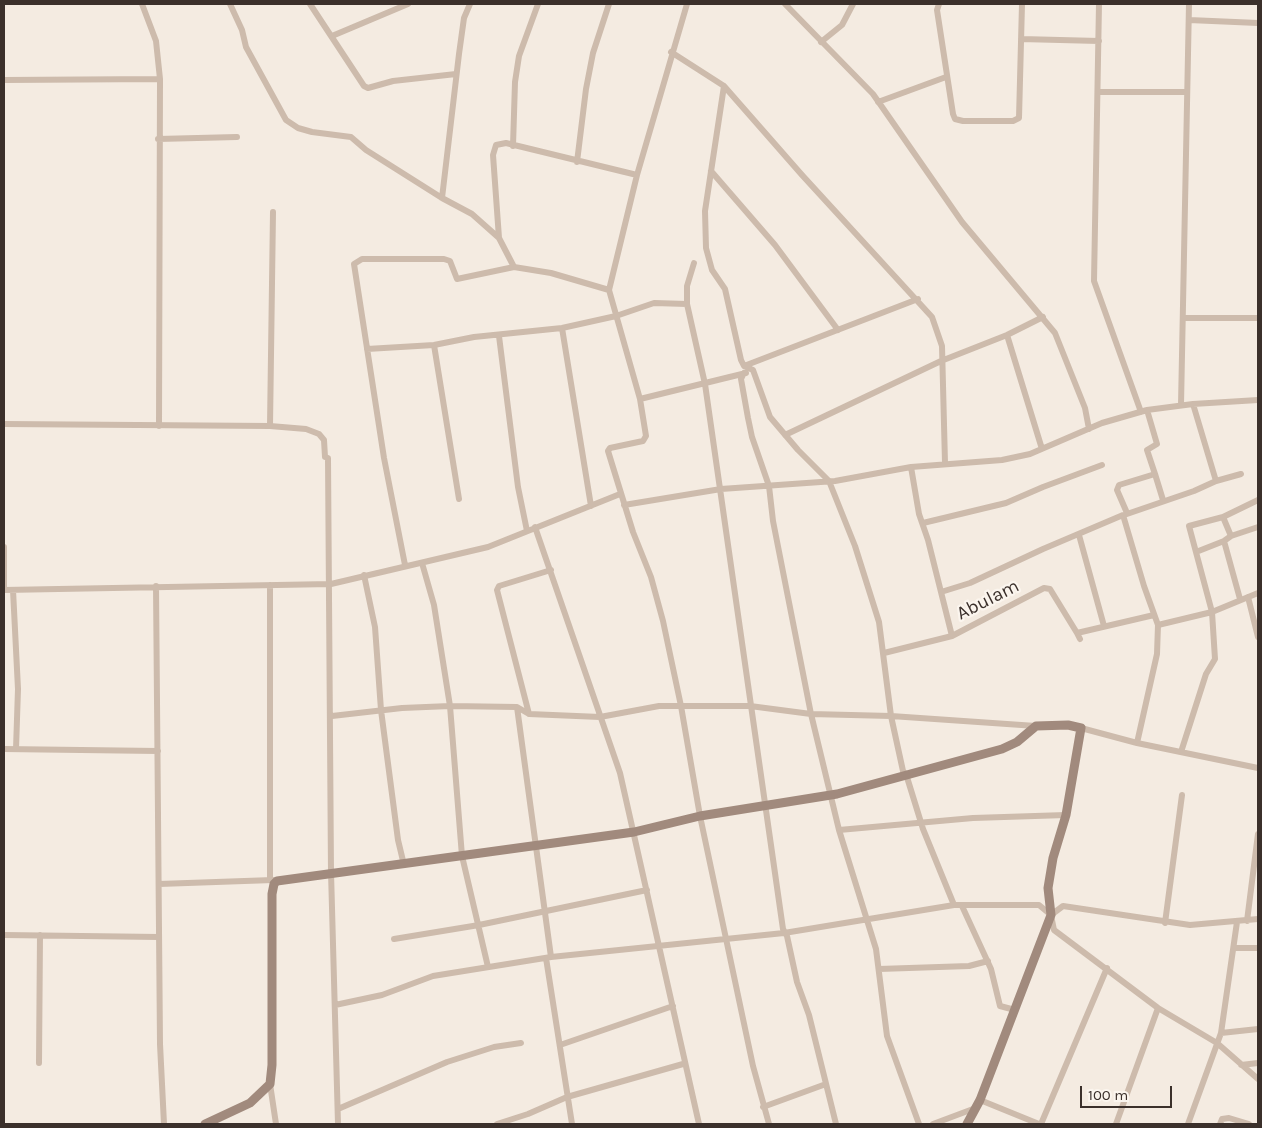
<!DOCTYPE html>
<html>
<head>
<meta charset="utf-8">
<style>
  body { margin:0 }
  #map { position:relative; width:1262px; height:1128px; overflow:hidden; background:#f4ebe1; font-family:Karla,sans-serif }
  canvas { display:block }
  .frame { position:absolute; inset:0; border:5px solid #3b302b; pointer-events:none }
  .scale { position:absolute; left:1080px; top:1086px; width:92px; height:22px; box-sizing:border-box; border:2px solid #3b302b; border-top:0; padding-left:6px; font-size:15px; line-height:18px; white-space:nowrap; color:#3b302b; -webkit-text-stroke:4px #fbf5ee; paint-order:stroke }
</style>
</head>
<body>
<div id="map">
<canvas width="1262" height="1128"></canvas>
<div class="frame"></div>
<div class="scale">100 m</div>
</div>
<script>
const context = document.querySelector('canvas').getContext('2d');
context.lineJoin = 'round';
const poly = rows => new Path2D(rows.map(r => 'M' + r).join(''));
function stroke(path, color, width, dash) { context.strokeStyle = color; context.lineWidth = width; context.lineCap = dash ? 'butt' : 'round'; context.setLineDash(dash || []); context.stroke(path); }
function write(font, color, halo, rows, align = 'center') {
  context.font = font + ' Karla,sans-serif'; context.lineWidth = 4.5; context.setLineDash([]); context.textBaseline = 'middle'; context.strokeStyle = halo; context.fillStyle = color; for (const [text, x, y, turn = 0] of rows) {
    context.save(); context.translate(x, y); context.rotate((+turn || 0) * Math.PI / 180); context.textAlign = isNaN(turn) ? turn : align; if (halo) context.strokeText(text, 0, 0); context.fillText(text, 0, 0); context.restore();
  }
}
stroke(poly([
  [142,4,156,41,160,79,159,426],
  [230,4,242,30,246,47,286,120,298,128,312,132,351,137,366,150,442,198,472,214,499,238,514,267,551,273,609,290],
  [310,4,364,86,368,88,393,81,456,74],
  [687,4,637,175,609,290,640,399,646,436,643,441,610,448,608,451,633,532,651,577,663,621,681,706,700,816,753,1066,769,1124],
  [785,4,873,94,962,222,1055,333,1085,408,1089,429],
  [939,4,937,10,953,114,955,119,963,121,1013,121,1019,118,1022,4],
  [1099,4,1094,281,1141,412],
  [1189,20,1258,23],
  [332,36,408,4],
  [1021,39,1099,41],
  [821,42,842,25,853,4],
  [671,52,724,86,705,211,706,248,712,270,725,289,741,360,744,366,753,370,770,417,798,450,829,481,855,546,879,622,891,716,903,771,906,774,923,829,954,905],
  [4,80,160,79],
  [724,86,802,175,932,317,942,346,945,463],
  [1098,92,1186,92],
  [878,102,946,77],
  [158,139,237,137],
  [513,146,515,82,519,56,538,4],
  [577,162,586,89,593,53,609,4],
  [711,171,775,245,838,330],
  [442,198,459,54,464,18,470,4],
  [499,238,493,155,496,145,506,143,637,175],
  [687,304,705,384,783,929,787,936,797,982,809,1015,836,1124],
  [1183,318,1258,318],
  [562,328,591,506],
  [1007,335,1042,449],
  [499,336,518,487,527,531],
  [434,345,459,499],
  [367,349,434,345,474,337,562,328,616,316,654,303,687,304,687,286,694,263],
  [744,366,918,299],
  [744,373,741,379,748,418,752,437,769,486,773,521,811,714,839,830,876,949,887,1036,919,1124],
  [640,399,746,373],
  [1193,404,1216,481],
  [1181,405,1189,4],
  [4,424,270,426,306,429,319,434,324,440,325,457,328,458,331,872,338,1124],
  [270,426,273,212],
  [785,435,941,361,1007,335,1043,317],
  [911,467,919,514,928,540,952,636],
  [1155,474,1163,500],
  [624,505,721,489,835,481,911,467,1002,460,1030,454,1102,423,1147,410,1193,404,1258,400],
  [1127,513,1117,490,1119,485,1155,474,1147,450,1157,444,1147,410],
  [1124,515,1194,491,1216,481,1241,474],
  [1223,517,1231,536,1224,541],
  [923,523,1006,503,1043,487,1102,465],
  [535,527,620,773,699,1124],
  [1079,535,1104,626],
  [1231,536,1258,527],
  [4,547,4,590],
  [1196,552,1224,541,1240,599],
  [422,563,434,605,450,706,462,856,488,967],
  [405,565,384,458,354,264,362,259,444,259,450,261,457,279,514,267],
  [364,575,375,627,381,710,398,840,404,865],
  [156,586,160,1044,164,1124],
  [4,590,331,584,488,547,620,494],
  [13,590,18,689,16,749],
  [941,592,970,583,1043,549,1123,515,1144,586,1158,625,1157,654,1137,743],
  [1248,597,1258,637],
  [1158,625,1212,612,1258,593],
  [1080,639,1077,633,1154,615],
  [884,653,952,636,1044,588,1050,589,1077,633],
  [517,707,551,957],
  [529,714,497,590,499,586,551,570],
  [332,716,402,708,450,706,517,707,529,714,600,717,659,706,750,706,811,714,891,716,1036,726],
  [1081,728,1137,743,1258,768],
  [4,749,158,751],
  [1181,752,1206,674,1215,659,1212,612,1189,526,1223,517,1258,500],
  [839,830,973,818,1066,815],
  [270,880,270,585],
  [159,884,273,880],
  [962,906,991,969,1000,1006,1015,1010],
  [1051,915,1063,906,1190,925,1258,919],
  [1247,921,1258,834],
  [1165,923,1182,795],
  [4,935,159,937],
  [394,939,479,925,647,890],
  [1234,948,1258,948],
  [546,958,572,1124],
  [879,969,969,966,988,961],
  [335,1005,382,995,433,976,551,957,784,933,954,905,1039,905,1051,915,1054,930,1158,1008,1217,1043,1258,1079],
  [1221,1033,1258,1029],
  [560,1045,673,1006],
  [39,1063,40,935],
  [1241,1065,1258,1063],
  [270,1084,276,1124],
  [980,1100,1039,1124],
  [763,1107,826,1084],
  [338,1109,447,1062,494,1047,521,1043],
  [497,1124,528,1114,567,1097,683,1064],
  [933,1124,973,1109],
  [1041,1124,1107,968],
  [1116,1124,1158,1008],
  [1188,1124,1221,1033,1237,922],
  [1220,1124,1222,1119,1229,1118,1249,1124]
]), '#cdbbac', 6);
stroke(poly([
  [205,1124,250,1103,270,1084,272,1065,272,894,274,884,277,881,634,832,700,816,837,794,1002,749,1017,742,1036,726,1068,725,1081,728,1066,815,1053,858,1048,888,1051,915,980,1100,967,1124]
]), '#a18a7d', 9);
write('19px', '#3b302b', '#fbf5ee', [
  ["Abulam",988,600,-27]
]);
</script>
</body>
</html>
